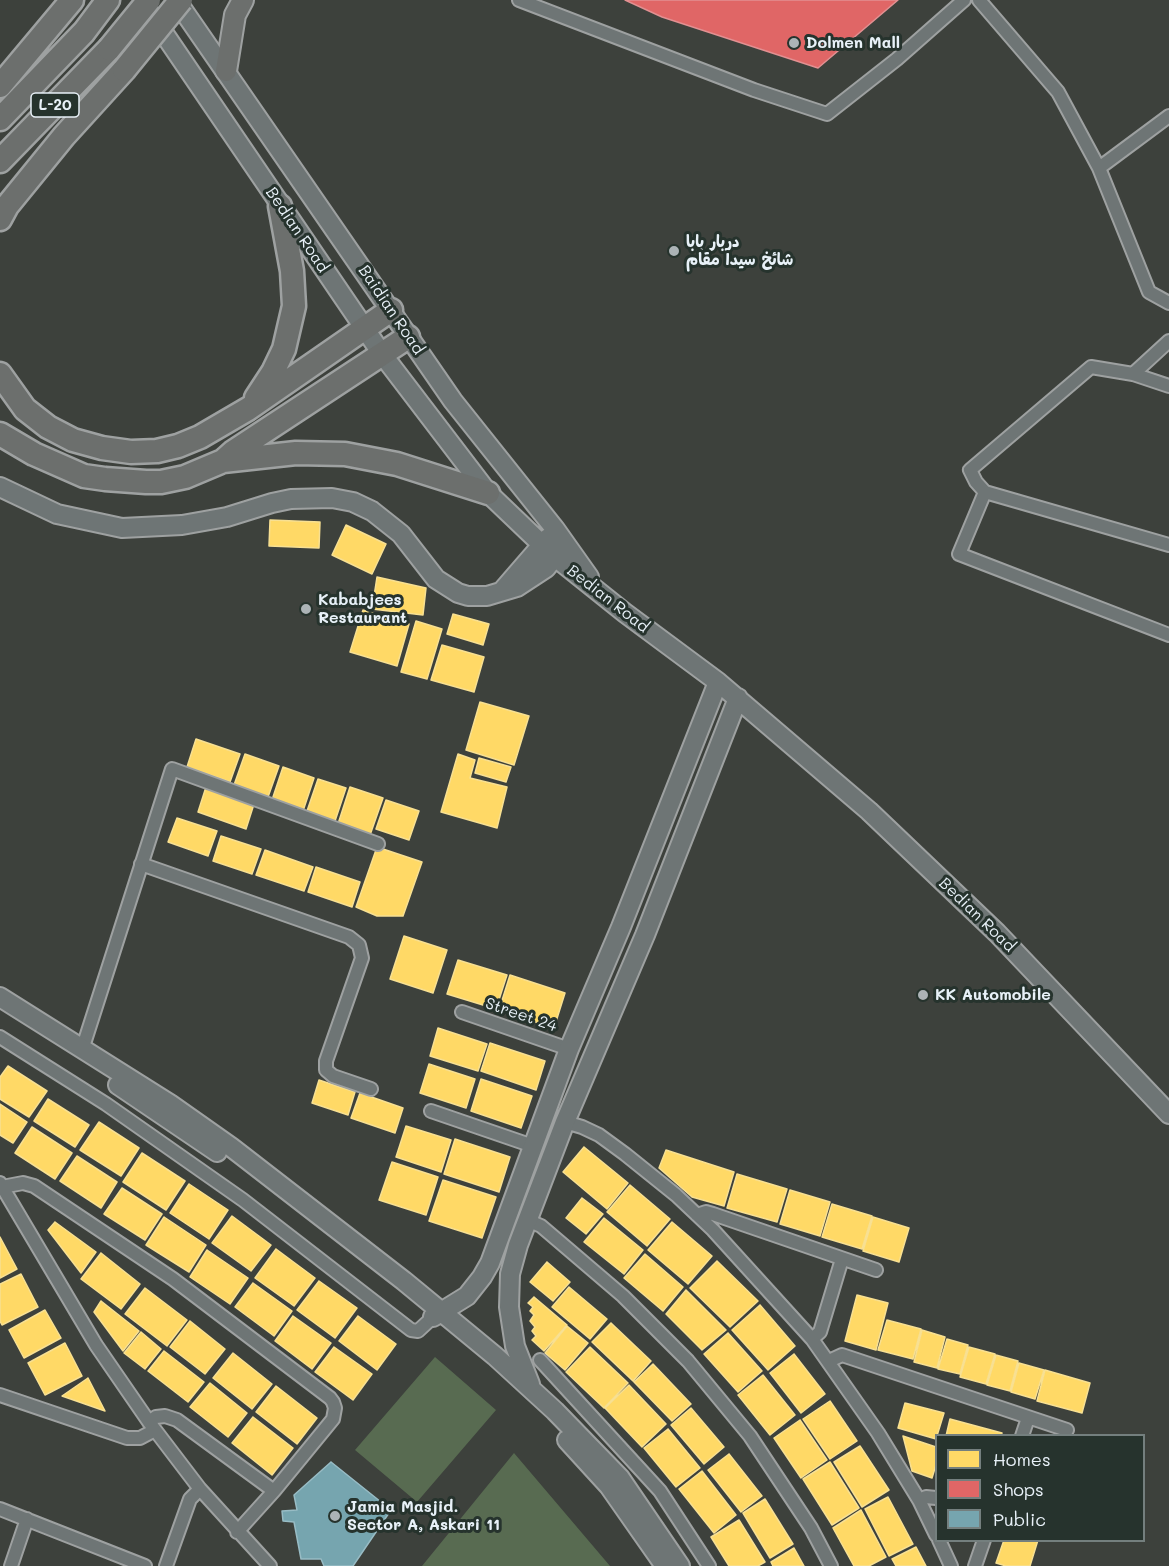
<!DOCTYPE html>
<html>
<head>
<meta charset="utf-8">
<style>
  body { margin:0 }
  #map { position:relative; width:1169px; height:1566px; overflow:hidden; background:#3d413c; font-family:Mali,sans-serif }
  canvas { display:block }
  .legend { position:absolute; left:935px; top:1434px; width:210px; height:108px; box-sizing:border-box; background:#26332d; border:2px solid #747f7e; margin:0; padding:8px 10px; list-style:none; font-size:18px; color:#e8f1f8 }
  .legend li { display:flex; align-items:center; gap:12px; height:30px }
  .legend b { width:30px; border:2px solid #747f7e }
</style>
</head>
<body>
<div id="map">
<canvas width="1169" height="1566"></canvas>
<ul class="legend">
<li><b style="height:16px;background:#ffd966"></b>Homes</li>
<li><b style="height:16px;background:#e06666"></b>Shops</li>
<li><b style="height:16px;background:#76a5af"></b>Public</li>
</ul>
</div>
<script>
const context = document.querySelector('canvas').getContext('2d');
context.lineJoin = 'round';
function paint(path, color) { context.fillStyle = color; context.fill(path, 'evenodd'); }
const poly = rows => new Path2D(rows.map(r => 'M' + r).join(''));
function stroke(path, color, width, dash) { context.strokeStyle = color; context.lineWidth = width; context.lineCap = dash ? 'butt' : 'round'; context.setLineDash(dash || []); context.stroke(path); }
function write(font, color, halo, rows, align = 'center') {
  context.font = font + ' Mali,"Playpen Sans Arabic",sans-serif'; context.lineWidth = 6; context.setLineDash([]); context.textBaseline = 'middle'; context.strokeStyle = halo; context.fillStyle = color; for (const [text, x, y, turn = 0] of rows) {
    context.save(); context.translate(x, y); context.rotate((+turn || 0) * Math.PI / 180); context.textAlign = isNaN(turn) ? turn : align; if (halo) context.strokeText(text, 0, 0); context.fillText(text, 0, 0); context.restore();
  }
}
paint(poly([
  [435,1357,496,1410,417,1502,355,1450],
  [514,1453,610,1566,422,1566]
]), '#586b51');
const homes = poly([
  [270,520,320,522,319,548,269,546,270,520],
  [346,525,386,544,372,574,332,555,346,525],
  [377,577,426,588,423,615,372,609,377,577],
  [363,610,409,624,397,666,350,652,363,610],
  [453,614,489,624,483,645,447,634,453,614],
  [416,621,442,629,427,679,401,672,416,621],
  [442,645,484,657,474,692,431,680,442,645],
  [480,702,529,716,514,765,466,750,480,702],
  [196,739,240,754,230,782,187,767,196,739],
  [245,754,279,766,268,797,234,785,245,754],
  [458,754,475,760,470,778,507,787,497,828,441,812,458,754],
  [479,758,511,767,506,782,475,773,479,758],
  [283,767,314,778,303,811,272,800,283,767],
  [318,779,346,788,334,824,306,814,318,779],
  [206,787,254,804,246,829,198,812,206,787],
  [350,787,383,798,369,838,337,827,350,787],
  [386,800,419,811,409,840,376,829,386,800],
  [177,818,217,831,208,856,168,842,177,818],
  [221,836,261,849,252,874,213,861,221,836],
  [377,847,422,862,403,916,377,916,356,907,377,847],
  [265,850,313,867,304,891,256,875,265,850],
  [316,867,360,882,352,907,308,892,316,867],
  [404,936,447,950,433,993,390,979,404,936],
  [458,960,507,975,496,1009,447,994,458,960],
  [510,975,565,993,554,1028,499,1010,510,975],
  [438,1028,487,1044,478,1071,430,1056,438,1028],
  [490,1043,545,1061,536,1090,481,1071,490,1043],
  [429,1064,475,1079,466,1108,420,1093,429,1064],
  [8,1066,47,1091,29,1117,0,1099,0,1077,8,1066],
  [481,1079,532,1096,521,1128,471,1111,481,1079],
  [319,1080,355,1092,348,1115,312,1103,319,1080],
  [360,1093,403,1108,395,1133,351,1118,360,1093],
  [48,1099,89,1125,75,1147,34,1121,48,1099],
  [0,1104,27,1122,13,1143,0,1135,0,1104],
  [99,1122,139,1148,121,1176,80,1150,99,1122],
  [406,1126,451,1140,441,1172,396,1157,406,1126],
  [32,1127,72,1153,55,1179,15,1153,32,1127],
  [455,1139,510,1157,499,1192,444,1174,455,1139],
  [584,1147,628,1183,607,1209,563,1172,584,1147],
  [666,1150,734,1172,724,1206,692,1197,659,1168,666,1150],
  [142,1153,185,1181,166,1210,123,1182,142,1153],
  [77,1156,117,1182,101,1208,60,1181,77,1156],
  [392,1162,438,1177,426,1215,379,1200,392,1162],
  [737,1174,787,1189,777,1222,727,1208,737,1174],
  [443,1180,496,1197,482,1238,429,1221,443,1180],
  [189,1184,228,1210,209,1239,170,1213,189,1184],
  [630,1185,670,1219,647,1246,607,1212,630,1185],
  [122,1188,162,1214,145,1240,104,1214,122,1188],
  [790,1190,830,1202,820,1236,780,1224,790,1190],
  [582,1198,603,1214,586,1234,566,1218,582,1198],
  [832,1204,872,1216,862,1249,822,1237,832,1204],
  [232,1216,271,1245,251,1271,212,1243,232,1216],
  [164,1217,206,1245,189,1272,146,1245,164,1217],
  [873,1217,909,1228,899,1262,863,1251,873,1217],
  [604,1218,643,1250,624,1274,584,1242,604,1218],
  [55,1222,96,1252,81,1273,48,1230,55,1222],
  [672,1222,712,1256,688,1284,648,1250,672,1222],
  [0,1237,17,1269,0,1278,0,1237],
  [276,1249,315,1278,294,1306,255,1278,276,1249],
  [207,1250,248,1278,230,1304,190,1277,207,1250],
  [101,1253,140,1284,121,1309,81,1279,101,1253],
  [645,1254,683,1287,663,1311,624,1278,645,1254],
  [717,1261,758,1301,730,1327,690,1288,717,1261],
  [547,1262,570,1282,553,1301,530,1282,547,1262],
  [21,1274,38,1307,2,1325,0,1321,0,1284,21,1274],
  [319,1281,357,1308,335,1338,297,1310,319,1281],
  [253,1283,292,1311,274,1336,235,1307,253,1283],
  [569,1287,607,1319,590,1339,552,1307,569,1287],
  [145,1288,187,1320,167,1346,125,1314,145,1288],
  [686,1290,726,1330,702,1350,666,1314,686,1290],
  [857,1295,888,1303,876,1350,845,1341,857,1295],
  [534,1297,567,1325,544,1351,532,1340,536,1336,532,1331,535,1327,530,1321,534,1315,530,1311,533,1307,528,1303,534,1297],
  [101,1301,139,1331,123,1351,94,1312,101,1301],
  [760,1305,795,1346,768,1370,732,1330,760,1305],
  [45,1310,61,1338,24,1358,9,1330,45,1310],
  [293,1316,331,1343,312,1369,275,1341,293,1316],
  [358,1316,396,1344,377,1370,339,1341,358,1316],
  [887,1320,921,1329,913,1359,878,1350,887,1320],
  [190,1321,225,1349,205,1374,170,1347,190,1321],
  [611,1323,651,1361,633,1381,592,1342,611,1323],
  [567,1326,588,1343,565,1370,545,1353,567,1326],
  [922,1330,945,1337,937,1368,914,1362,922,1330],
  [141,1332,161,1349,145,1369,124,1353,141,1332],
  [728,1333,762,1371,738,1392,704,1354,728,1333],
  [947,1339,968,1345,960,1374,938,1369,947,1339],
  [65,1343,82,1376,45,1395,28,1363,65,1343],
  [334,1347,372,1374,353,1400,315,1372,334,1347],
  [590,1347,628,1383,604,1408,566,1372,590,1347],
  [969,1347,995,1354,986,1384,960,1377,969,1347],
  [164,1351,204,1382,188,1402,148,1371,164,1351],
  [233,1353,272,1384,252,1409,213,1378,233,1353],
  [794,1354,825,1394,801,1413,770,1373,794,1354],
  [996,1355,1018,1361,1010,1391,987,1385,996,1355],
  [1019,1363,1044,1370,1035,1399,1011,1392,1019,1363],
  [653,1364,691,1404,672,1421,634,1382,653,1364],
  [1045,1370,1090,1383,1082,1413,1037,1401,1045,1370],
  [763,1375,795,1415,770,1435,738,1395,763,1375],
  [88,1378,105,1411,62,1396,88,1378],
  [210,1383,247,1413,228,1437,190,1407,210,1383],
  [629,1385,666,1424,642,1447,605,1408,629,1385],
  [276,1386,317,1418,297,1444,256,1412,276,1386],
  [830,1401,857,1441,830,1459,803,1419,830,1401],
  [905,1403,944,1413,936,1439,898,1428,905,1403],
  [691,1408,724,1447,704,1464,671,1425,691,1408],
  [253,1417,293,1448,272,1475,232,1443,253,1417],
  [950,1419,1002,1433,1001,1436,946,1436,950,1419],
  [800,1420,827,1460,801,1478,774,1438,800,1420],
  [668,1429,700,1468,676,1487,644,1448,668,1429],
  [903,1436,936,1447,936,1465,932,1478,912,1471,903,1436],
  [860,1446,889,1490,862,1507,834,1462,860,1446],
  [729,1454,762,1496,741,1512,708,1470,729,1454],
  [830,1462,859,1508,832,1525,803,1479,830,1462],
  [702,1471,736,1515,714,1533,679,1489,702,1471],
  [888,1497,913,1544,889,1556,865,1509,888,1497],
  [765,1499,793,1544,770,1558,743,1513,765,1499],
  [861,1510,886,1557,869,1566,854,1566,833,1528,861,1510],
  [739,1520,765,1562,758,1566,729,1566,711,1537,739,1520],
  [1004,1540,1038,1540,1030,1566,1006,1566,996,1563,1004,1540],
  [916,1547,926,1566,896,1566,892,1559,916,1547],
  [794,1548,804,1566,773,1566,771,1562,794,1548]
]);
paint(homes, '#ffd966');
stroke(homes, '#f8e092', 1.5);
const shops = poly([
  [625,0,898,0,818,68,662,17,625,0]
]);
paint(shops, '#e06666');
stroke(shops, '#e29092', 1.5);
const public = poly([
  [331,1462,391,1510,353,1566,324,1566,321,1559,301,1559,294,1522,283,1521,282,1511,297,1510,294,1495,331,1462]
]);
paint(public, '#76a5af');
stroke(public, '#98bcc5', 1.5);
const street = poly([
  [519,0,754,90,827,114,897,59,964,0],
  [979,0,1058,92,1099,168],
  [1169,116,1099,168,1149,292,1169,303],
  [1169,341,1133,374,1169,386],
  [1133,374,1091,367,970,470,976,482,985,492,1169,545],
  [985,492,959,554,1169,635],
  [141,864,349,937,359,945,362,958,326,1061,326,1070,333,1076,371,1089],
  [462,1012,569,1049],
  [0,1037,106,1104,243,1200,411,1330,418,1331,432,1318],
  [82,1050,172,769,378,844],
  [431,1111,533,1146],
  [565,1122,582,1127,599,1135,625,1154,676,1195,713,1230,812,1339,878,1433,919,1500,936,1535],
  [0,1183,96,1345,149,1422,200,1489,270,1566],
  [2,1187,23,1183,34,1186,173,1279,330,1398,333,1402,335,1408,333,1419,274,1491,237,1532],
  [697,1215,706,1212,713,1214,876,1270],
  [527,1220,541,1226,623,1296,688,1361,750,1436,811,1528,831,1566],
  [812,1339,820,1332,842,1259],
  [540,1360,660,1491,709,1566],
  [829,1361,842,1355,1067,1430],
  [0,1395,127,1438,140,1438,155,1430],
  [149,1422,156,1417,165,1416,177,1420,274,1491],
  [1022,1436,1028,1418],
  [919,1500,926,1497,936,1498],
  [0,1509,145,1566],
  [939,1540,951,1566],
  [11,1566,27,1519],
  [166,1566,190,1499,200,1489],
  [975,1566,984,1540]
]);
const secondary = poly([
  [176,0,453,401,555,529,589,577],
  [152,16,382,354,488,493,555,557,625,613,718,682,869,811,997,933,1169,1114],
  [0,487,57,514,122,528,182,525,227,517,272,503,291,499,332,498,353,502,372,511,401,534,436,579,458,593,468,596,487,596,517,587,546,568,560,550],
  [503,590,548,538],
  [0,997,170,1104,231,1147,404,1281,495,1356,555,1411,620,1478,680,1566],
  [118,1085,217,1152],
  [433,1317,467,1296,482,1277,490,1263,569,1049,621,927,718,682],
  [530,1384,515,1346,509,1307,510,1274,518,1245,565,1122,645,935,738,698],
  [567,1440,609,1486,665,1566]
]);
const primary = poly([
  [226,71,235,15,243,0]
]);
const highway = poly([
  [0,86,72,0],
  [0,119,84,32,108,0],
  [0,161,109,49],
  [0,219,7,206,64,136,124,70],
  [0,374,25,409,48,427,73,440,102,448,131,452,157,451,178,446,200,437,248,409,391,310],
  [256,398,273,372,284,349,294,306,292,271,280,206],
  [0,434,34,454,84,476,105,479,146,482,161,482,185,477,223,461,233,452,408,337],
  [223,461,296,453,345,454,397,464,488,493]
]);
stroke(street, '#9ea1a1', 16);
stroke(secondary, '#9ea1a1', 22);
stroke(primary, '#9ea1a1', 24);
stroke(highway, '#9ea1a1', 27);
stroke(street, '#6e7575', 12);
stroke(secondary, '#6e7575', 18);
stroke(primary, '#6c6f6d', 20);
stroke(highway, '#6c6f6d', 22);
const highwayBridge = poly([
  [109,49,149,0],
  [124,70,181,0]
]);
stroke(highwayBridge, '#9ea1a1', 27, []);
stroke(highwayBridge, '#6c6f6d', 22);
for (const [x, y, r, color] of [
  [794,43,6,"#acb3b6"],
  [674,251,6,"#acb3b6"],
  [306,609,6,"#acb3b6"],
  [923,995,6,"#acb3b6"],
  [335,1516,6,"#acb3b6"]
]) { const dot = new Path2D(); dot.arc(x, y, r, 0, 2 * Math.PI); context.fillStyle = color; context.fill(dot); stroke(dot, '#26332d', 2); }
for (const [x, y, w] of [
  [55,105,48]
]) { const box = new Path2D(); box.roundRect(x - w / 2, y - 12, w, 24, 4.5); context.fillStyle = '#26332d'; context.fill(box); stroke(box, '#e8f1f8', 1.5); }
write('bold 15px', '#e8f1f8', null, [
  ["L-20",55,105]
]);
write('bold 16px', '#e8f1f8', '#26332d', [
  ["Dolmen Mall",806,43],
  ["دربار بابا",686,242],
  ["شائخ سیدا مقام",686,260],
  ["Kababjees",318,600],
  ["Restaurant",318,618],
  ["KK Automobile",935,995],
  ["Jamia Masjid.",347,1507],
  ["Sector A, Askari 11",347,1525]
], 'left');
write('16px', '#e8f1f8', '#26332d', [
  ["Bedian Road",297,230,56],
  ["Baidian Road",391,310,56],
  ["Bedian Road",608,599,38],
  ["Bedian Road",977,915,44],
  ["Street 24",521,1015,19]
]);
</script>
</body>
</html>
